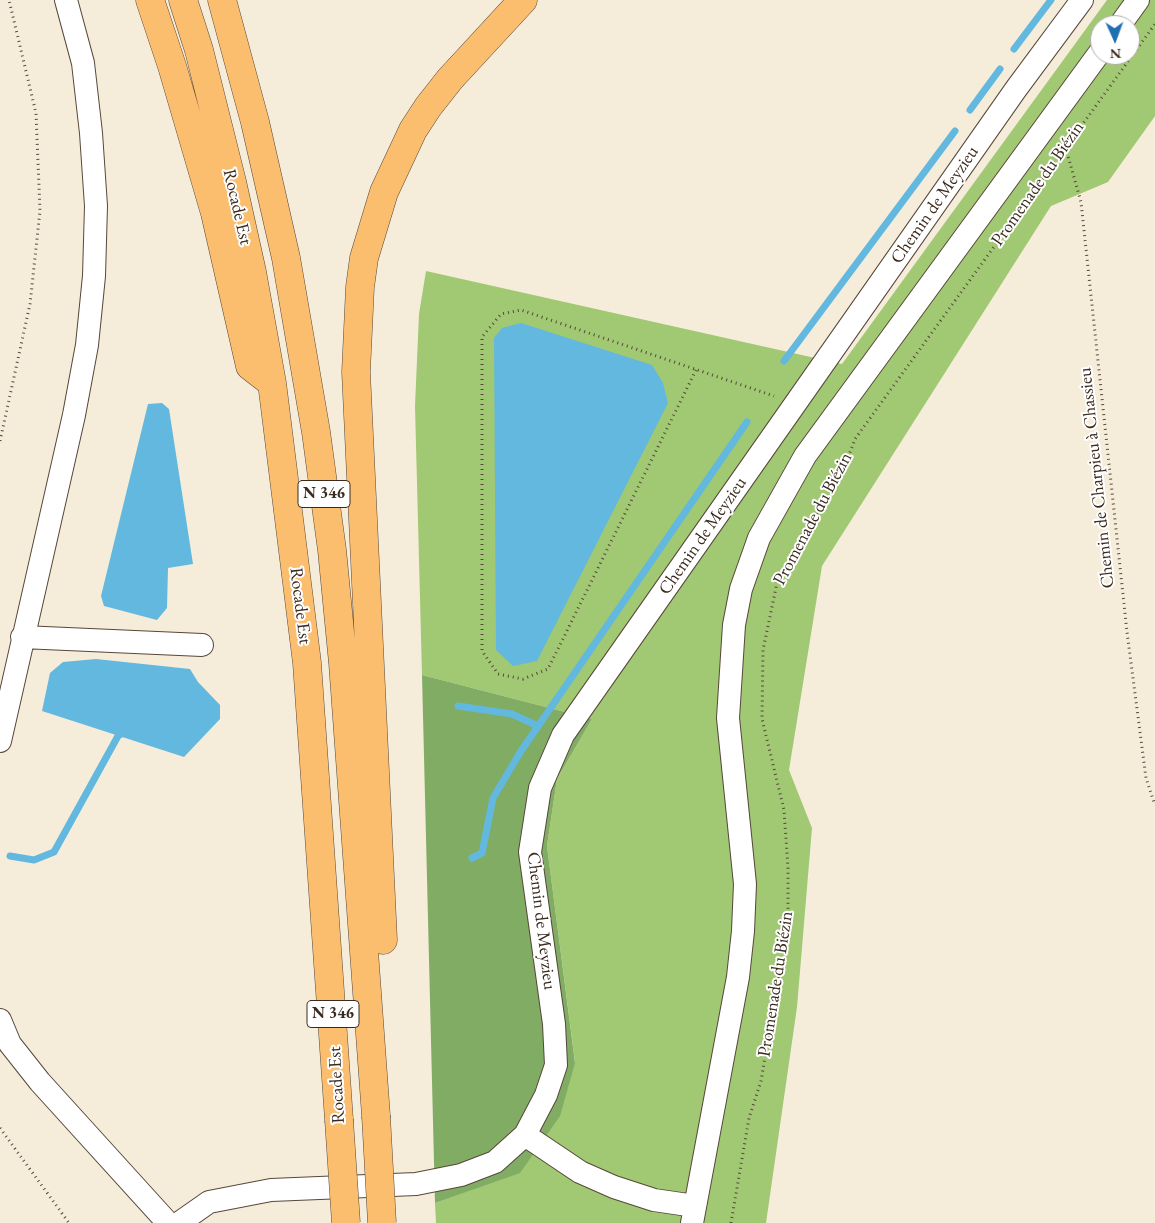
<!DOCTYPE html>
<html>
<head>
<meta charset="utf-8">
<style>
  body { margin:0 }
  #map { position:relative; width:1155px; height:1223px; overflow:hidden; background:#f5edda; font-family:"EB Garamond",serif }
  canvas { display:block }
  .north { position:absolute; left:1090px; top:15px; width:50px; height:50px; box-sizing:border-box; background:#fff; border:1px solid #b1aaa5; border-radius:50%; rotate:178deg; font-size:14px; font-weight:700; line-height:20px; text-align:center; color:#3b2a1e }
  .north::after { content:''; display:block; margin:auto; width:18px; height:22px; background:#1f6fb2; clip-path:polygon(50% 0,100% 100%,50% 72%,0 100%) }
</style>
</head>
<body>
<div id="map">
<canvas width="1155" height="1223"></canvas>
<div class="north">N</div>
</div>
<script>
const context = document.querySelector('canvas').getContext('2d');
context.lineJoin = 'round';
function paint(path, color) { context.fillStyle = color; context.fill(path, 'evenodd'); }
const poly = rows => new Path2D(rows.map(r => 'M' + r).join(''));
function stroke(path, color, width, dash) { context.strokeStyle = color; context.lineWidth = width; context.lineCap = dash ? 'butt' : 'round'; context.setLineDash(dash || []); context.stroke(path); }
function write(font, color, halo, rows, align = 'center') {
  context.font = font + ' "EB Garamond",serif'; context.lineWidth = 4; context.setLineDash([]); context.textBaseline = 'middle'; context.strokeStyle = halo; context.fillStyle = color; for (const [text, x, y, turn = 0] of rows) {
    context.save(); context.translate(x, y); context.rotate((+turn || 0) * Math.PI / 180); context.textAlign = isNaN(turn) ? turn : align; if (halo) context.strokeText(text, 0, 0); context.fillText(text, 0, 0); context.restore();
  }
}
paint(poly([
  [1107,0,1155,0,1155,116,1108,182,1051,206,822,566,789,770,812,828,797,1007,766,1223,436,1223,435,1203,520,1172,575,1062,547,846,557,779,592,719,422,675,415,406,419,314,426,271,842,364],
  [1100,25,1130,25,1130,55,1100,55]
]), '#a1c872');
paint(poly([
  [422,675,592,719,557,779,547,846,575,1063,560,1116,520,1173,435,1203]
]), '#80ac64');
paint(poly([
  [521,323,652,365,663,383,668,403,537,661,513,666,496,650,494,338,502,328],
  [162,403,169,409,193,564,168,568,167,608,157,620,104,606,101,596,148,404],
  [96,659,190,669,198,682,220,705,220,719,184,757,42,711,50,673,63,662]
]), '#62b8de');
stroke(poly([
  [1014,49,1051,0],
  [970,110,1000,69],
  [784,361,955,131],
  [458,706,512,714,538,726],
  [10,856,34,860,54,852,118,736,126,731],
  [472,858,482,853,493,798,521,751,747,422]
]), '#62b8de', 7);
const minor = poly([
  [1120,25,1138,0],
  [22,637,202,645],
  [0,741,74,415,87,345,94,276,96,206,91,133,83,63,66,0],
  [0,1020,10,1044,40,1082,168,1223],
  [525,1135,580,1172,614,1187,654,1200,695,1206],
  [179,1223,209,1202,271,1190,416,1184,461,1175,495,1162,525,1135,546,1095,556,1065,554,1024,530,852,540,788,563,735,1016,89,1082,0],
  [692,1223,738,977,743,931,745,884,728,718,734,625,741,589,759,538,805,456,1100,52]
]);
const highway = poly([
  [150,0,172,66,215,213,250,366,272,383],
  [183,0,199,50,232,182,252,272,272,383,307,663,339,1120],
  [222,0,255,122,286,258,316,432,332,550,343,663,376,1116],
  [383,940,356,372,360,287,364,258,384,192,413,130,428,107,450,79,523,0]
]);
stroke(minor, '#57473a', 24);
stroke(highway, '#57473a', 29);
stroke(poly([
  [1064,148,1068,156,1081,202,1127,632,1146,778,1155,805],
  [696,370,548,669,523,679,498,674,482,651,482,337,501,314,521,310,774,396],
  [0,441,30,304,40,211,36,113,9,0],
  [0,1128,69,1223],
  [731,1223,749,1118,761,1081,788,921,788,868,784,810,762,719,763,650,778,578,842,474,855,439,1155,24]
]), '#57473a', 3, [1, 4]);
stroke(minor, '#fff', 22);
stroke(highway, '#fbbe6e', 28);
const highwayBridge = poly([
  [376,1116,382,1223],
  [339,1120,346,1223]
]);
stroke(highwayBridge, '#57473a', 29, []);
stroke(highwayBridge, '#fbbe6e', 28);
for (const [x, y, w] of [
  [324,494,52],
  [333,1014,52]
]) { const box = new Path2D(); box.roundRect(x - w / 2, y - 13.5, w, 27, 4); context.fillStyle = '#fff'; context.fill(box); stroke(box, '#3b2a1e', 1); }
write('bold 16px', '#3b2a1e', null, [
  ["N 346",324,494],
  ["N 346",333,1014]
]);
write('18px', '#3b2a1e', '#fff', [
  ["Promenade du Biézin",1038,184,-55],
  ["Chemin de Meyzieu",935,205,-55],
  ["Rocade Est",237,207,77],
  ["Chemin de Charpieu à Chassieu",1097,478,-96],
  ["Promenade du Biézin",813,519,-62],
  ["Chemin de Meyzieu",703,536,-55],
  ["Rocade Est",300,606,83],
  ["Chemin de Meyzieu",541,921,83],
  ["Promenade du Biézin",776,984,-81],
  ["Rocade Est",337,1085,-93]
]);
</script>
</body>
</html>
